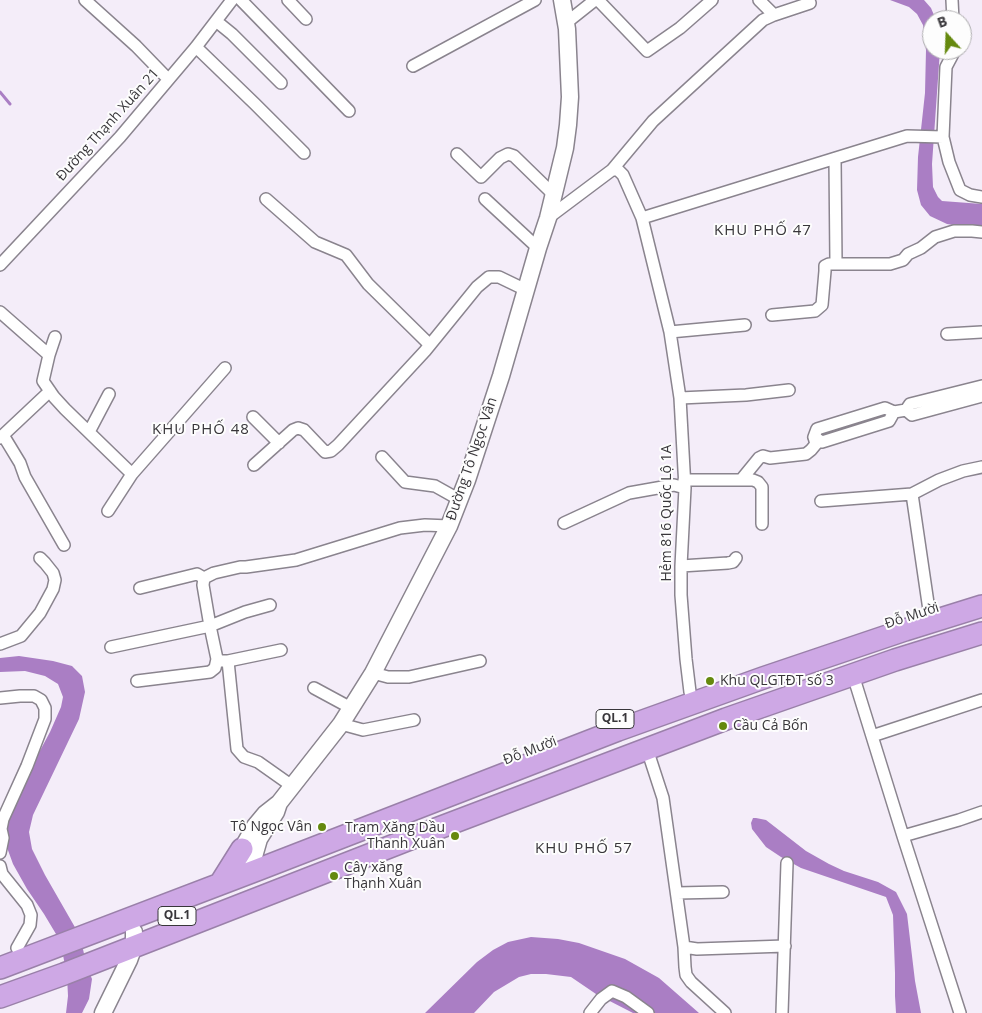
<!DOCTYPE html>
<html>
<head>
<meta charset="utf-8">
<style>
  body { margin:0 }
  #map { position:relative; width:982px; height:1013px; overflow:hidden; background:#f4edf9; font-family:"Open Sans",sans-serif }
  canvas { display:block }
  .north { position:absolute; left:922px; top:10px; width:50px; height:50px; box-sizing:border-box; background:#fdfdfd; border:1px solid #aeadaf; border-radius:50%; rotate:340deg; font-size:14px; font-weight:700; line-height:20px; text-align:center; color:#38363a }
  .north::after { content:''; display:block; margin:auto; width:18px; height:22px; background:#65890e; clip-path:polygon(50% 0,100% 100%,50% 72%,0 100%) }
</style>
</head>
<body>
<div id="map">
<canvas width="982" height="1013"></canvas>
<div class="north">B</div>
</div>
<script>
const context = document.querySelector('canvas').getContext('2d');
context.lineJoin = 'round';
function paint(path, color) { context.fillStyle = color; context.fill(path, 'evenodd'); }
const poly = rows => new Path2D(rows.map(r => 'M' + r).join(''));
function stroke(path, color, width, dash) { context.strokeStyle = color; context.lineWidth = width; context.lineCap = dash ? 'butt' : 'round'; context.setLineDash(dash || []); context.stroke(path); }
function write(font, color, halo, rows, align = 'center') {
  context.font = font + ' "Open Sans",sans-serif'; context.lineWidth = 4; context.setLineDash([]); context.textBaseline = 'middle'; context.strokeStyle = halo; context.fillStyle = color; for (const [text, x, y, turn = 0] of rows) {
    context.save(); context.translate(x, y); context.rotate((+turn || 0) * Math.PI / 180); context.textAlign = isNaN(turn) ? turn : align; if (halo) context.strokeText(text, 0, 0); context.fillText(text, 0, 0); context.restore();
  }
}
paint(poly([
  [890,0,924,0,931,8,936,20,932,20,932,50,940,50,932,164,933,187,938,197,942,201,982,204,982,227,967,227,947,224,930,216,921,205,917,190,918,157,925,93,926,50,923,25,917,14,909,7],
  [19,656,53,661,72,666,82,676,85,692,79,719,33,815,29,832,32,849,45,875,80,936,87,967,92,979,89,999,82,1013,66,1013,68,996,67,976,63,955,56,934,44,914,27,889,13,864,5,842,6,814,50,732,61,707,63,697,58,684,45,676,25,671,0,672,0,658],
  [753,818,756,818,766,820,806,851,829,864,844,871,878,882,896,892,907,914,915,981,921,1013,896,1013,895,996,895,973,893,915,886,897,801,868,781,857,766,847,752,829,751,823],
  [531,937,558,939,579,943,625,959,659,978,699,1013,633,1013,596,994,571,977,546,974,531,974,519,977,494,992,474,1013,425,1013,477,962,493,950,508,942]
]), '#aa7ec4');
stroke(poly([
  [0,92,10,104]
]), '#aa7ec4', 3);
const street = poly([
  [85,0,136,46,168,79],
  [241,0,349,111],
  [288,0,306,19],
  [598,0,647,51,680,28,712,0],
  [759,0,774,15],
  [952,0,953,20],
  [216,21,232,34,281,83],
  [566,23,595,0],
  [196,47,255,104,304,153],
  [955,50,946,67,943,137,949,162,960,190,970,195,982,197],
  [413,66,535,0],
  [457,154,481,177,500,158,508,154,514,156,553,194],
  [835,159,836,263],
  [612,170,618,170,623,175,642,218,670,332,680,398,685,488,681,566,681,595,686,659,690,692],
  [266,199,315,242,346,255,368,284,430,345],
  [485,199,538,248],
  [548,218,612,170,653,121,763,20,774,15,810,3],
  [642,218,907,136,943,137],
  [0,265,120,137,196,47,232,0],
  [0,312,49,355],
  [772,315,815,311,822,305,825,271,825,266,829,264,890,264,903,260,908,254,921,248,935,237,954,231,972,231,982,232],
  [670,332,745,325],
  [947,334,982,332],
  [55,337,49,355,43,381,54,397,65,409,132,474,108,511],
  [982,386,910,404,906,410,912,415,982,396],
  [680,398,746,395,789,390],
  [894,412,889,421,822,442,814,437,817,429,885,408,894,412,906,410],
  [253,417,279,443],
  [89,432,109,394],
  [3,435,20,463,25,477,64,545],
  [0,438,50,391],
  [382,457,405,482,435,486,460,500],
  [254,465,293,430,298,428,304,430,325,452,331,451,338,445,425,351,477,287,489,277,499,277,526,290],
  [132,474,225,368],
  [684,480,753,480,758,482,762,487,762,524],
  [741,480,759,458,763,456,770,458,806,454,811,450,816,444,814,437],
  [912,494,929,610],
  [821,501,912,494,939,480,963,471,982,467],
  [564,523,629,493,674,485,685,488],
  [681,566,728,563,733,562,736,558],
  [140,588,197,574,204,578],
  [0,644,21,636,40,613,53,589,55,580,53,573,45,563,40,558],
  [111,647,210,626,245,612,270,605],
  [281,650,228,661,221,661,217,659,210,626,203,585,204,578,214,573,240,567,246,567,296,560,400,528,425,525,449,526],
  [228,661,237,749,244,757,258,762,292,786],
  [373,673,388,677,409,677,480,661],
  [853,675,903,836,960,1013],
  [137,681,210,672,215,668,217,659],
  [314,688,351,708],
  [0,698,20,696,34,696,41,700,45,708,45,719,27,766,3,819,1,829,3,838,0,853],
  [341,724,363,730,414,720],
  [872,736,982,700],
  [647,749,663,798,684,947,685,967,686,975,691,982,725,1013],
  [903,836,959,820,982,812],
  [0,866,2,874,27,905,31,915,30,925,17,948],
  [677,893,723,892],
  [684,947,697,949,785,946],
  [590,1013,601,999,612,991,626,997,648,1013],
  [782,1013,787,863]
]);
const secondary = poly([
  [279,803,276,812,259,839,253,860,247,858,244,854,242,849,255,826,265,814,279,803,341,724,373,673,449,526,467,480,501,376,538,248,548,218,565,148,568,125,570,97,567,29,562,0],
  [103,1013,129,960,134,946,134,932]
]);
const highway = poly([
  [220,884,242,849],
  [0,968,257,870,618,730,763,678,905,630,982,606],
  [0,997,64,974,415,837,726,719,895,660,982,633]
]);
stroke(street, '#8a848e', 14);
stroke(secondary, '#8a848e', 19);
stroke(highway, '#9a80a9', 24);
stroke(street, '#fff', 11);
stroke(secondary, '#fff', 16);
stroke(highway, '#cea8e5', 21);
for (const [x, y, r, color] of [
  [710,681,5,"#65890e"],
  [723,726,5,"#65890e"],
  [322,827,5,"#65890e"],
  [455,836,5,"#65890e"],
  [334,876,5,"#65890e"]
]) { const dot = new Path2D(); dot.arc(x, y, r, 0, 2 * Math.PI); context.fillStyle = color; context.fill(dot); stroke(dot, '#fdfdfd', 2); }
for (const [x, y, w] of [
  [615,719,38],
  [177,916,38]
]) { const box = new Path2D(); box.roundRect(x - w / 2, y - 9.5, w, 19, 4); context.fillStyle = '#fdfdfd'; context.fill(box); stroke(box, '#38363a', 1); }
write('bold 12px', '#38363a', null, [
  ["QL.1",615,719],
  ["QL.1",177,916]
]);
write('14px', '#38363a', '#fdfdfd', [
  ["Đường Thạnh Xuân 21",108,125,-48],
  ["Đường Tô Ngọc Vân",472,459,-71],
  ["Hẻm 816 Quốc Lộ 1A",667,513,-90],
  ["Đỗ Mười",912,616,-18],
  ["Đỗ Mười",530,751,-21]
]);
write('14px', '#38363a', '#fdfdfd', [
  ["Khu QLGTĐT số 3",720,681],
  ["Cầu Cả Bốn",733,726],
  ["Tô Ngọc Vân",312,827,"right"],
  ["Trạm Xăng Dầu",445,828,"right"],
  ["Thanh Xuân",445,844,"right"],
  ["Cây xăng",344,868],
  ["Thạnh Xuân",344,884]
], 'left');
context.letterSpacing = '1px';
write('15px', '#38363a', '#fdfdfd', [
  ["KHU PHỐ 47",763,231],
  ["KHU PHỐ 48",201,430],
  ["KHU PHỐ 57",584,849]
]);
context.letterSpacing = '0px';
</script>
</body>
</html>
